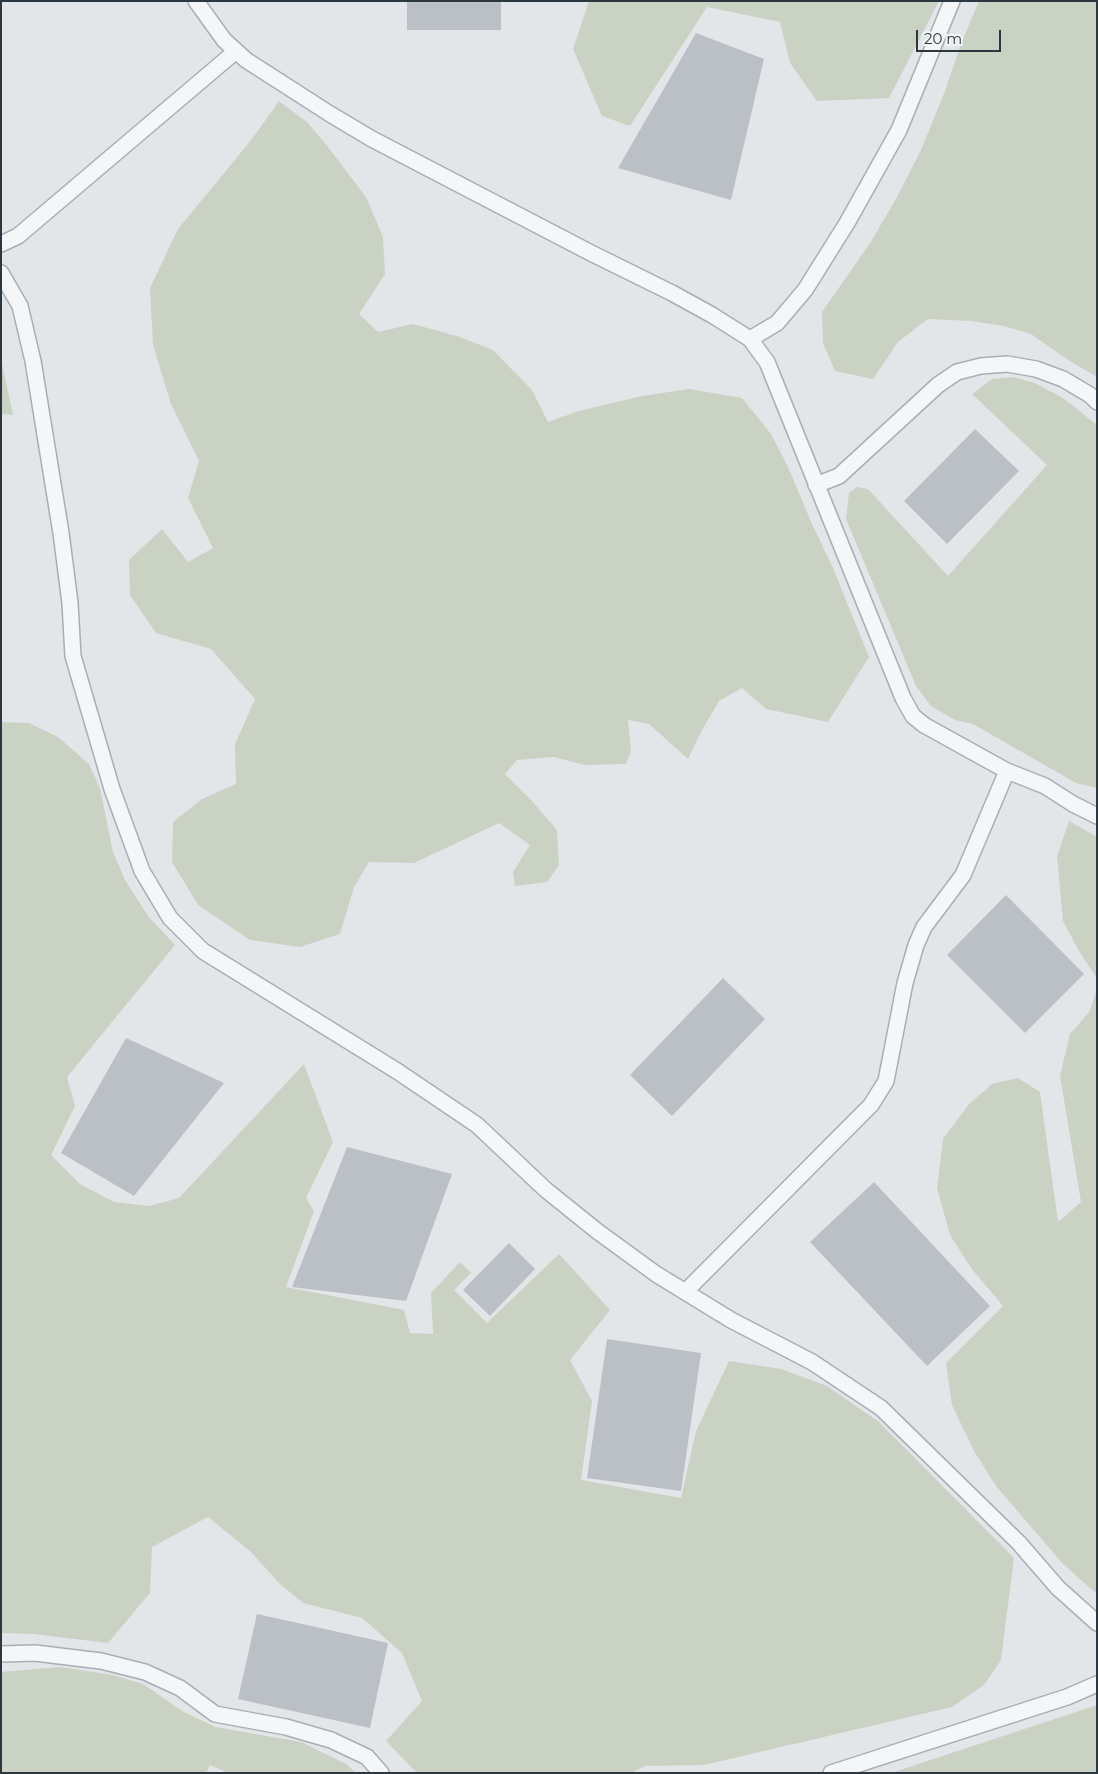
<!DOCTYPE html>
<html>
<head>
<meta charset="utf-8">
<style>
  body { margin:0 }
  #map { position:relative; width:1098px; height:1774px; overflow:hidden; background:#e2e6e9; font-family:Montserrat,sans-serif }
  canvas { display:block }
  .frame { position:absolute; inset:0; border:2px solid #2c373f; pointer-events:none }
  .scale { position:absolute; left:916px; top:30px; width:85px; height:22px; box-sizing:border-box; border:2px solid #2c373f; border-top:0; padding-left:6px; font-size:15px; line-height:18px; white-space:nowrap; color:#2c373f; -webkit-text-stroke:4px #f1f5f6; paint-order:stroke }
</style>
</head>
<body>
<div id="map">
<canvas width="1098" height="1774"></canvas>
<div class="frame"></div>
<div class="scale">20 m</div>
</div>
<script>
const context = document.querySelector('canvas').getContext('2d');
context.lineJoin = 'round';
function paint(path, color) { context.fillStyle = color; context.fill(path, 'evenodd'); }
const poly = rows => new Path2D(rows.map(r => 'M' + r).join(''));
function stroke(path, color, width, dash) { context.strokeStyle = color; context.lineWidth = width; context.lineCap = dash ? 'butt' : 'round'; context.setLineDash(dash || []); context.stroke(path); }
paint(poly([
  [589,1,939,1,889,98,817,101,790,63,780,22,707,7,630,126,602,116,573,49],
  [979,1,1097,1,1097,377,1068,360,1031,334,1004,326,971,321,928,319,898,342,873,379,835,371,823,343,822,312,870,243,896,199,921,150,945,91,961,44],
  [279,101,308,123,328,147,366,197,383,237,385,274,359,314,378,332,413,324,457,336,493,350,532,390,548,422,579,411,642,396,689,389,742,398,771,434,788,467,812,524,833,568,869,657,828,722,766,709,742,688,719,701,702,730,688,759,649,724,628,720,631,751,626,764,585,765,554,757,517,760,505,774,531,800,557,830,559,865,547,882,515,886,513,872,530,845,499,823,414,863,369,862,354,887,340,934,300,947,250,940,198,905,172,862,173,822,202,799,236,784,235,744,255,699,211,649,156,633,130,595,129,560,162,529,188,562,213,548,188,498,199,461,171,404,153,345,150,288,178,229,252,139],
  [1,359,13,415,1,414],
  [1013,377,1035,383,1063,398,1097,425,1097,788,1076,783,973,724,955,720,931,706,916,686,846,519,849,493,857,487,868,489,948,576,1047,465,972,394,992,379],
  [1,722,29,723,58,737,89,764,100,788,113,852,125,880,148,916,175,945,67,1077,75,1106,51,1155,80,1184,114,1202,149,1206,179,1198,304,1064,333,1142,306,1198,314,1211,286,1287,404,1310,410,1333,433,1334,431,1293,460,1262,471,1273,454,1290,487,1323,559,1254,610,1310,570,1360,592,1401,581,1480,681,1498,696,1431,729,1361,781,1369,827,1386,879,1422,1014,1558,1001,1660,984,1685,952,1707,704,1765,645,1766,631,1773,417,1773,386,1741,422,1701,402,1653,362,1618,303,1603,280,1584,250,1551,208,1517,152,1547,150,1593,108,1643,33,1634,1,1633],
  [1069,821,1097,837,1097,978,1080,953,1063,921,1057,856],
  [1097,988,1097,1594,1063,1564,996,1486,974,1451,952,1405,946,1363,1003,1306,971,1268,950,1235,937,1188,943,1139,969,1104,992,1084,1018,1078,1040,1092,1058,1222,1081,1202,1060,1076,1070,1034,1090,1011],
  [60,1667,113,1675,143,1684,182,1711,215,1727,301,1742,346,1764,356,1773,228,1773,210,1765,206,1773,1,1773,1,1672],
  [1097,1705,1097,1773,891,1773]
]), '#cad2c4');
paint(poly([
  [407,1,501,1,501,30,407,30],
  [696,33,764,59,731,200,618,168],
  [975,429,1019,471,947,544,904,501],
  [1006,895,1084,974,1025,1033,947,955],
  [723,978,765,1019,672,1116,630,1075],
  [126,1038,224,1083,134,1196,61,1153],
  [347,1147,452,1174,406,1301,292,1287],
  [874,1182,990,1306,927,1366,810,1242],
  [509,1243,535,1269,490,1316,463,1290],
  [607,1339,701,1353,681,1491,587,1478],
  [257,1614,388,1643,370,1728,238,1699]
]), '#bac0c5');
const lane = poly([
  [196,1,224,40,246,60,330,114,372,139,591,253,672,293,712,315,750,339,767,362,903,698,913,716,924,725,1007,771,1045,786,1073,804,1097,816],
  [1,244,18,236,236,51],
  [1,273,20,306,33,361,61,533,70,603,73,656,112,789,142,871,170,918,203,951,397,1071,477,1125,546,1190,597,1231,656,1274,731,1320,812,1362,881,1408,1019,1543,1058,1588,1097,1623],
  [750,339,777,323,805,290,847,223,899,130,952,1],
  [816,485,839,476,938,385,957,372,981,366,1007,364,1036,369,1063,379,1090,395,1097,402],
  [685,1292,871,1105,886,1081,905,983,916,945,924,927,963,875,1007,771],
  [1,1654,35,1653,101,1661,145,1672,180,1688,215,1714,286,1727,331,1740,367,1757,381,1773],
  [831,1773,1067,1697,1097,1684]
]);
stroke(lane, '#a8aeb3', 18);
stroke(lane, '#f4f6f8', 15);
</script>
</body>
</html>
